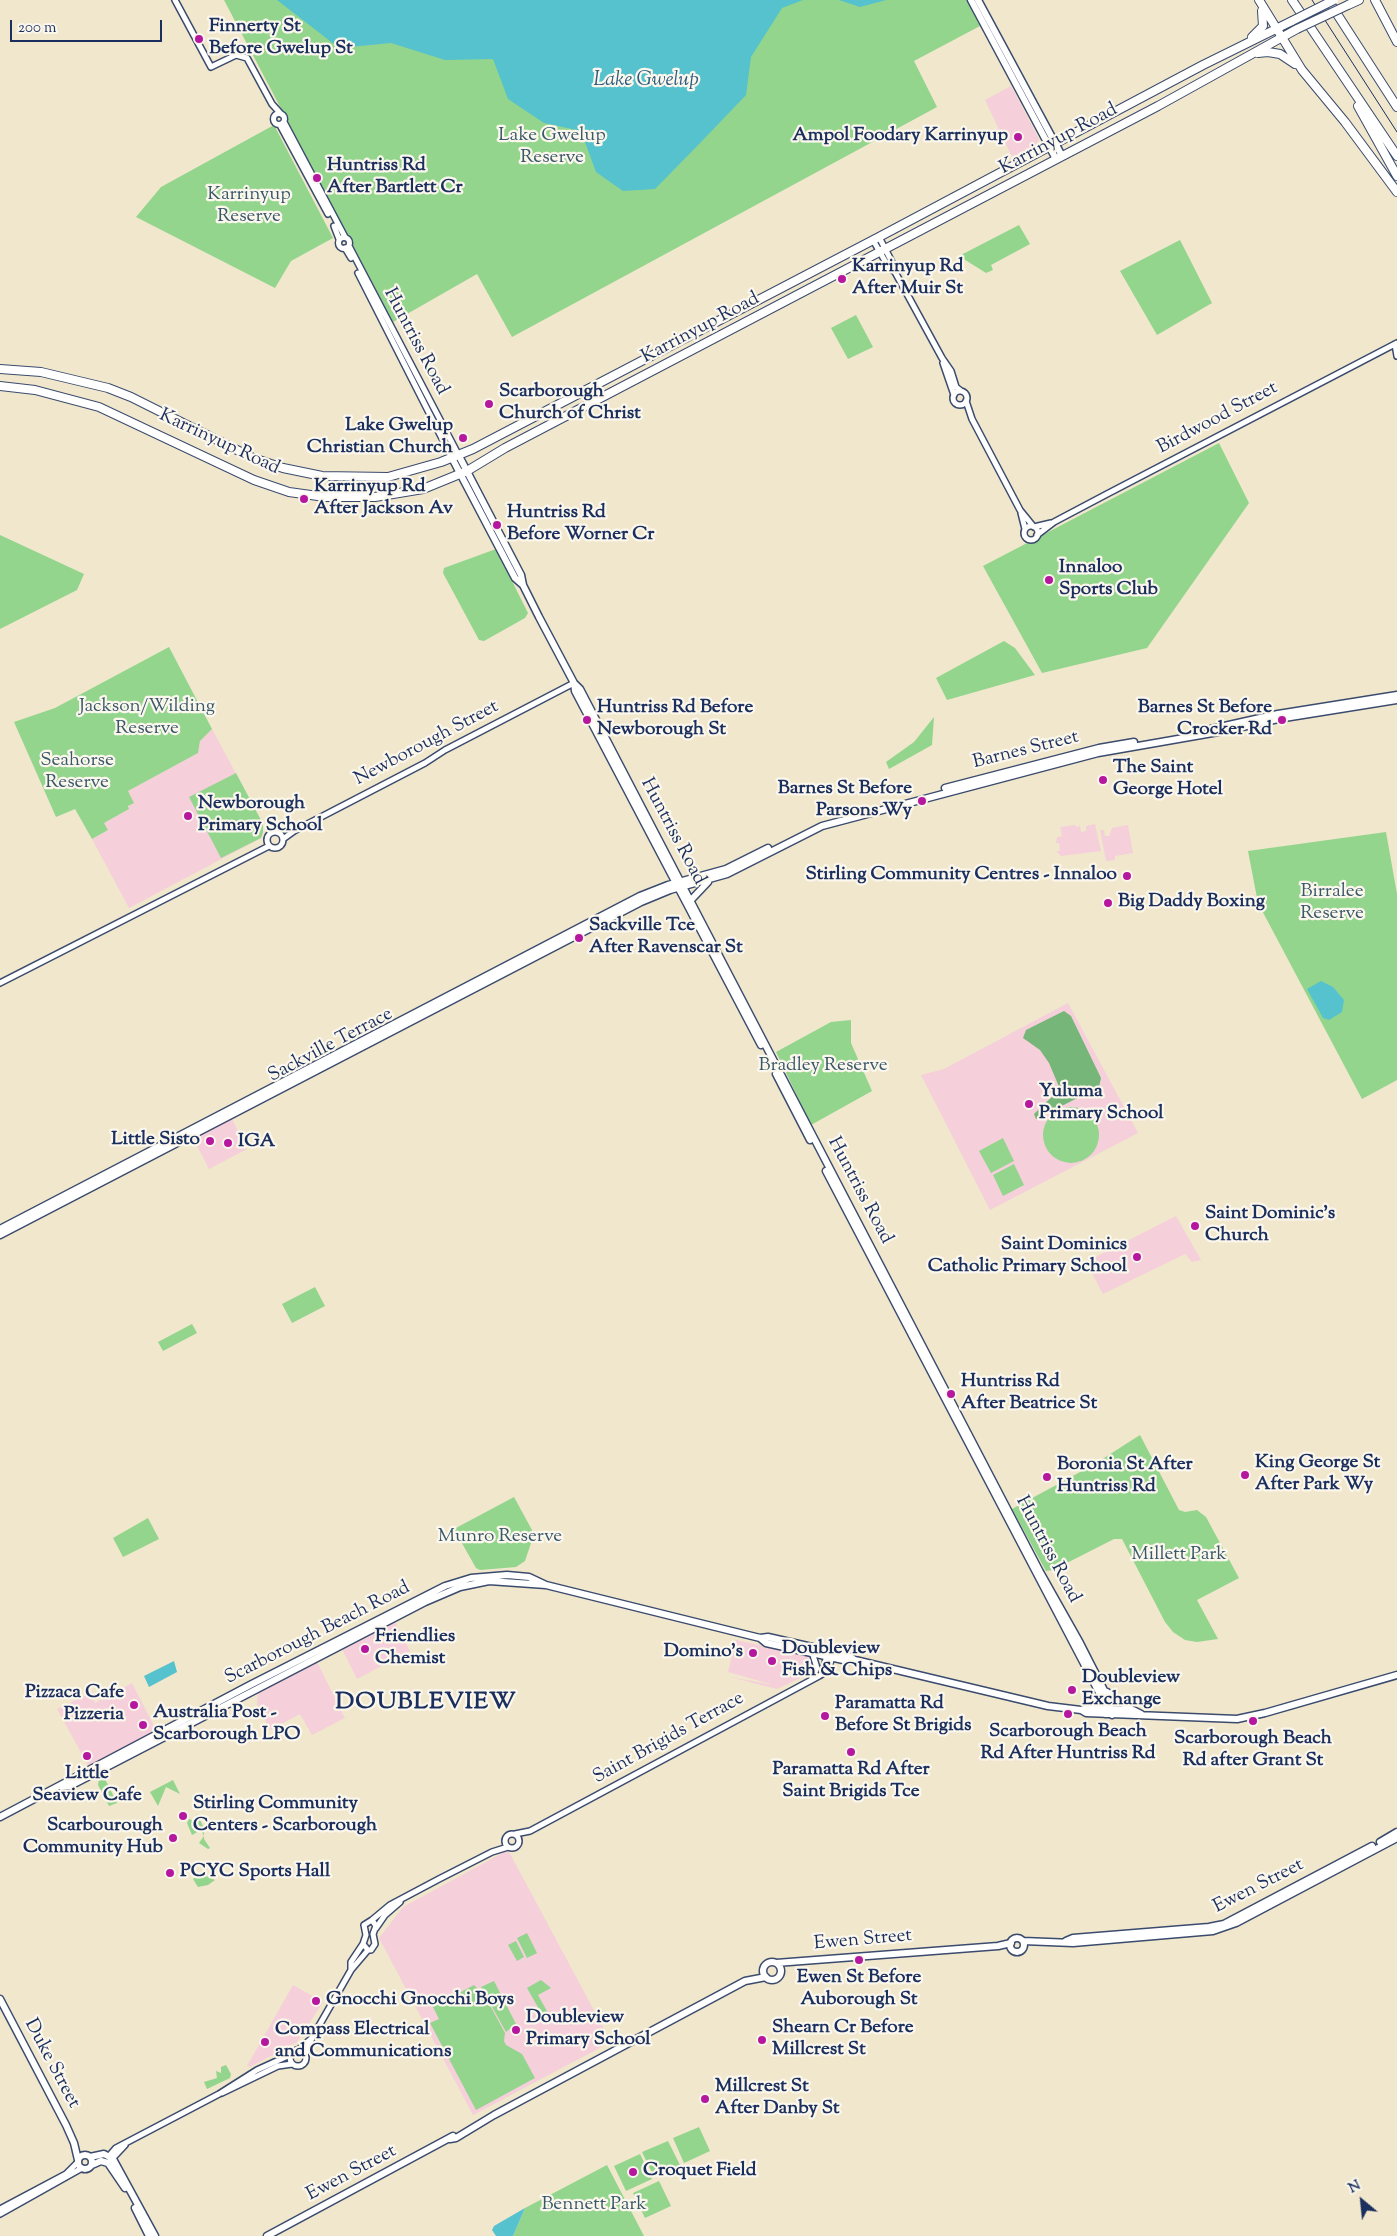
<!DOCTYPE html>
<html>
<head>
<meta charset="utf-8">
<style>
  body { margin:0 }
  #map { position:relative; width:1397px; height:2236px; overflow:hidden; background:#f0e7cc; font-family:"Sorts Mill Goudy",serif }
  canvas { display:block }
  .north { position:absolute; left:1337px; top:2176px; width:50px; height:50px; -webkit-text-stroke:4px #fbf7ec; paint-order:stroke; rotate:332deg; font-size:14px; font-weight:700; line-height:20px; text-align:center; color:#1b2f5e }
  .north::after { content:''; display:block; margin:auto; width:18px; height:22px; background:#1b2f5e; clip-path:polygon(50% 0,100% 100%,50% 72%,0 100%) }
  .scale { position:absolute; left:10px; top:20px; width:152px; height:22px; box-sizing:border-box; border:2px solid #1b2f5e; border-top:0; padding-left:6px; font-size:15px; line-height:18px; white-space:nowrap; color:#1b2f5e; -webkit-text-stroke:4px #fbf7ec; paint-order:stroke }
</style>
</head>
<body>
<div id="map">
<canvas width="1397" height="2236"></canvas>
<div class="north">N</div>
<div class="scale">200 m</div>
</div>
<script>
const context = document.querySelector('canvas').getContext('2d');
context.lineJoin = 'round';
function paint(path, color) { context.fillStyle = color; context.fill(path, 'evenodd'); }
const poly = rows => new Path2D(rows.map(r => 'M' + r).join(''));
function stroke(path, color, width, dash) { context.strokeStyle = color; context.lineWidth = width; context.lineCap = dash ? 'butt' : 'round'; context.setLineDash(dash || []); context.stroke(path); }
function write(font, color, halo, rows, align = 'center') {
  context.font = font + ' "Sorts Mill Goudy",serif'; context.lineWidth = 4.5; context.setLineDash([]); context.textBaseline = 'middle'; context.strokeStyle = halo; context.fillStyle = color; for (const [text, x, y, turn = 0] of rows) {
    context.save(); context.translate(x, y); context.rotate((+turn || 0) * Math.PI / 180); context.textAlign = isNaN(turn) ? turn : align; if (halo) context.strokeText(text, 0, 0); context.fillText(text, 0, 0); context.restore();
  }
}
paint(poly([
  [1011,86,1039,139,1036,145,1012,157,985,100],
  [212,729,263,824,263,834,261,838,129,908,92,839,108,830,104,823,129,809,128,791,198,753,200,741],
  [1095,824,1101,851,1061,856,1056,851,1060,851,1059,843,1056,843,1057,837,1062,836,1060,827,1075,825,1076,827,1080,826,1081,832,1086,831,1086,826],
  [1128,825,1133,853,1115,856,1115,860,1106,861,1100,830,1104,830,1105,836,1109,836,1112,828],
  [1068,1003,1138,1133,990,1210,921,1075,944,1069],
  [230,1115,247,1149,209,1169,192,1136],
  [1176,1216,1201,1260,1192,1262,1185,1254,1103,1294,1086,1262],
  [395,1622,410,1651,357,1679,342,1649],
  [736,1640,809,1656,814,1668,813,1672,777,1689,730,1677,774,1685,728,1672],
  [317,1662,345,1718,312,1735,300,1714,270,1730,257,1704,258,1693],
  [132,1683,155,1728,154,1732,88,1765,57,1709,90,1693,95,1703],
  [508,1850,611,2042,473,2115,379,1938,403,1907],
  [293,1985,323,2002,297,2042,250,2067,247,2066]
]), '#f5cfda');
paint(poly([
  [224,0,967,0,980,26,914,61,937,107,512,337,477,274,393,322],
  [274,125,333,238,291,261,275,288,136,217,161,187],
  [1019,225,1030,244,991,265,993,270,986,273,959,256],
  [1180,240,1212,303,1157,335,1120,271],
  [856,315,873,347,848,359,831,328],
  [1219,443,1249,503,1147,648,1042,673,983,566],
  [0,535,84,574,77,590,0,629],
  [496,549,528,613,525,618,484,641,479,640,443,573,444,568],
  [1004,641,1015,648,1035,675,947,700,936,678],
  [169,647,212,729,200,741,198,753,128,791,134,803,128,806,129,809,104,823,108,830,92,839,75,809,56,817,14,722,55,708],
  [934,717,932,745,889,769,886,762,914,742],
  [236,773,263,824,263,832,261,838,221,858,189,797],
  [1386,832,1397,894,1397,1080,1362,1099,1258,903,1248,851],
  [851,1020,851,1043,872,1091,811,1125,776,1052,831,1022],
  '1043 1135a28 28 0 1 1 56 0a28 28 0 1 1-56 0Z',
  [1003,1138,1014,1161,991,1173,979,1151],
  [1014,1164,1024,1185,1003,1196,993,1175],
  [315,1287,325,1306,292,1323,282,1304],
  [192,1324,197,1333,163,1351,158,1342],
  [1140,1435,1179,1510,1185,1512,1197,1510,1206,1517,1239,1578,1197,1600,1218,1639,1197,1642,1185,1640,1173,1632,1165,1622,1122,1539,1114,1539,1053,1570,1046,1571,1012,1509,1093,1465],
  [514,1497,532,1530,533,1537,525,1561,516,1567,480,1570,476,1568,454,1529],
  [148,1518,159,1539,123,1557,113,1538],
  [106,1776,105,1779,117,1803,109,1806,98,1785,99,1779],
  [173,1780,180,1794,166,1787,158,1806,150,1792],
  [197,1814,204,1828,204,1839,210,1848,208,1849,199,1843,204,1836,201,1830,192,1835,187,1823,189,1819,194,1821],
  [199,1873,215,1880,208,1885,198,1887,193,1879],
  [527,1933,537,1953,527,1958,517,1938],
  [516,1941,524,1957,517,1961,508,1945],
  [541,1980,551,1988,538,1995,548,2013,543,2016,527,1988],
  [494,1981,516,2024,506,2032,481,1987],
  [474,1985,485,1996,505,2033,504,2041,506,2045,522,2054,535,2078,476,2110,430,2023,439,2019,433,2007],
  [226,2065,231,2074,230,2078,207,2089,204,2082,217,2078,216,2071,221,2073,221,2067],
  [699,2127,710,2151,684,2163,673,2138],
  [668,2141,680,2165,654,2177,642,2152],
  [640,2154,652,2179,626,2191,614,2166],
  [607,2165,644,2236,513,2236,525,2208],
  [659,2181,671,2206,645,2218,633,2193]
]), '#93d58d');
paint(poly([
  [1064,1011,1071,1016,1101,1078,1099,1087,1036,1119,1034,1114,1060,1089,1049,1063,1040,1050,1023,1038,1026,1030]
]), '#76b678');
paint(poly([
  [277,0,803,0,782,8,751,57,746,95,702,141,655,189,623,191,596,172,581,131,544,123,508,99,493,59,445,60,391,43,339,48],
  [839,0,886,0,860,7],
  [1321,981,1333,987,1344,1000,1342,1012,1329,1020,1323,1018,1307,989],
  [174,1661,177,1672,149,1687,144,1676],
  [525,2208,513,2236,496,2236,492,2230,494,2226]
]), '#55c2cd');
const minor = poly([
  [175,0,211,67,236,55,247,58,272,104,281,114],
  '273.5 119a5.5 5.5 0 1 1 11 0a5.5 5.5 0 1 1-11 0Z',
  [284,122,345,237],
  [280,125,328,214],
  [334,226,339,239],
  [879,237,894,266,895,272,942,358,951,371,956,387,961,391],
  '338.5 243a5.5 5.5 0 1 1 11 0a5.5 5.5 0 1 1-11 0Z',
  [873,240,889,268,895,272],
  [349,246,459,456],
  [345,248,351,258],
  [358,273,452,458],
  [1395,344,1397,356],
  [943,363,954,395],
  '953 398a7 7 0 1 1 14 0a7 7 0 1 1-14 0Z',
  [966,401,972,419,1020,510,1033,526],
  [1021,513,1025,529],
  '1024 533a7 7 0 1 1 14 0a7 7 0 1 1-14 0Z',
  [1034,527,1051,523],
  [1037,535,1054,522,1107,494,1397,343],
  '267 840a8 8 0 1 1 16 0a8 8 0 1 1-16 0Z',
  [283,839,294,831,425,763,445,750,574,683],
  [0,983,269,846],
  [823,1673,827,1654],
  [812,1678,817,1668,812,1652],
  '505 1841a7 7 0 1 1 14 0a7 7 0 1 1-14 0Z',
  [515,1834,530,1831,819,1676,827,1671,833,1655],
  [372,1920,390,1905,439,1879,492,1852,508,1847],
  [372,1920,376,1926,373,1934,375,1944,371,1950,368,1950,363,1944,366,1935,364,1925,372,1920],
  [376,1928,385,1915,400,1902],
  [351,1969,351,1962,363,1944],
  '290 2058a8 8 0 1 1 16 0a8 8 0 1 1-16 0Z',
  [298,2050,311,2039],
  [305,2055,312,2038,351,1970,368,1950],
  [222,2093,278,2066,292,2064],
  [109,2156,116,2148,219,2094,257,2070,290,2055],
  [110,2161,125,2145],
  [0,2209,66,2174,78,2162],
  [0,2214,82,2168]
]);
const major = poly([
  [971,0,1056,159],
  [978,0,1062,156],
  [459,456,521,575,523,585,539,617,574,683,580,689,1040,1572,1080,1643,1109,1700,1112,1715],
  [452,458,515,578,523,585],
  [574,683,575,691,761,1045],
  [1211,729,1278,714,1397,695],
  [945,788,1099,748,1134,742],
  [691,900,708,882],
  [776,1074,810,1140],
  [826,1171,1102,1698,1105,1714],
  [0,1229,640,896,668,885,726,869,768,848],
  [0,1235,641,902,670,890,727,874,822,826,1098,753,1224,731,1278,719,1397,700],
  [760,1638,766,1643,848,1661,855,1660],
  [1107,1692,1131,1709],
  [1081,1710,1087,1708,1133,1710,1141,1714],
  [61,1787,70,1786,425,1602,460,1587,489,1581,546,1585,760,1638,768,1637,847,1655,855,1660,1048,1706,1081,1710,1086,1713,1237,1719,1265,1713,1397,1675],
  [0,1817,250,1685,445,1586,471,1578,507,1575,529,1577,546,1585],
  [1380,1842,1397,1832],
  '1010 1945a7 7 0 1 1 14 0a7 7 0 1 1-14 0Z',
  [1023,1941,1073,1943,1213,1931,1236,1923,1397,1838],
  [1066,1941,1073,1938,1209,1927,1224,1924,1372,1846],
  '763 1971a9 9 0 1 1 18 0a9 9 0 1 1-18 0Z',
  [776,1963,998,1946,1011,1943],
  [0,1999,66,2125,74,2143,78,2160],
  [450,2139,456,2138,494,2115,745,1981,766,1977],
  '78 2162a7 7 0 1 1 14 0a7 7 0 1 1-14 0Z',
  [90,2157,104,2154,113,2159,155,2236],
  [92,2165,101,2161,108,2163,125,2188],
  [135,2208,149,2236],
  [267,2236,453,2136]
]);
const highway = poly([
  [1259,0,1302,70,1345,122,1397,192],
  [1292,0,1397,156],
  [1328,0,1397,107],
  [1375,0,1397,42],
  [1348,5,1359,0],
  [1252,37,1263,26,1262,11],
  [1258,53,1268,52,1280,54,1295,64],
  [1358,106,1397,176],
  [0,369,41,372,108,388,131,397,253,458,283,468,322,476,388,477,441,462,473,449,879,237,1203,65,1292,21],
  [0,386,35,390,99,407,254,480,289,492,325,497,375,497,423,489,467,471,505,448,1158,106,1297,29]
]);
stroke(minor, '#3b4b6e', 8);
stroke(major, '#3b4b6e', 9);
stroke(highway, '#3b4b6e', 10);
stroke(minor, '#fff', 5);
stroke(major, '#fff', 6);
stroke(highway, '#fff', 8);
stroke(poly([
  [1312,0,1397,132]
]), '#1b2f5e', 1);
const highwayBridge = poly([
  [1292,21,1334,0],
  [1297,29,1348,5]
]);
stroke(highwayBridge, '#3b4b6e', 10, []);
stroke(highwayBridge, '#fff', 8);
for (const [x, y, r, color] of [
  [199,39,5,"#b5179e"],
  [1018,137,5,"#b5179e"],
  [317,178,5,"#b5179e"],
  [842,279,5,"#b5179e"],
  [489,404,5,"#b5179e"],
  [463,438,5,"#b5179e"],
  [304,499,5,"#b5179e"],
  [497,525,5,"#b5179e"],
  [1049,580,5,"#b5179e"],
  [587,720,5,"#b5179e"],
  [1282,720,5,"#b5179e"],
  [1103,780,5,"#b5179e"],
  [922,801,5,"#b5179e"],
  [188,816,5,"#b5179e"],
  [1127,876,5,"#b5179e"],
  [1108,903,5,"#b5179e"],
  [579,938,5,"#b5179e"],
  [1029,1104,5,"#b5179e"],
  [210,1141,5,"#b5179e"],
  [228,1143,5,"#b5179e"],
  [1195,1226,5,"#b5179e"],
  [1137,1257,5,"#b5179e"],
  [951,1394,5,"#b5179e"],
  [1245,1475,5,"#b5179e"],
  [1047,1477,5,"#b5179e"],
  [365,1649,5,"#b5179e"],
  [753,1653,5,"#b5179e"],
  [772,1661,5,"#b5179e"],
  [1072,1690,5,"#b5179e"],
  [134,1705,5,"#b5179e"],
  [1068,1714,5,"#b5179e"],
  [825,1716,5,"#b5179e"],
  [1253,1721,5,"#b5179e"],
  [143,1725,5,"#b5179e"],
  [851,1752,5,"#b5179e"],
  [87,1756,5,"#b5179e"],
  [183,1816,5,"#b5179e"],
  [173,1838,5,"#b5179e"],
  [170,1873,5,"#b5179e"],
  [859,1960,5,"#b5179e"],
  [316,2001,5,"#b5179e"],
  [516,2030,5,"#b5179e"],
  [762,2040,5,"#b5179e"],
  [265,2042,5,"#b5179e"],
  [705,2099,5,"#b5179e"],
  [633,2172,5,"#b5179e"]
]) { const dot = new Path2D(); dot.arc(x, y, r, 0, 2 * Math.PI); context.fillStyle = color; context.fill(dot); stroke(dot, '#fbf7ec', 2); }
write('bold 19px', '#1b2f5e', '#fbf7ec', [
  ["Finnerty St",209,28],
  ["Before Gwelup St",209,50],
  ["Ampol Foodary Karrinyup",1008,137,"right"],
  ["Huntriss Rd",327,167],
  ["After Bartlett Cr",327,189],
  ["Karrinyup Rd",852,268],
  ["After Muir St",852,290],
  ["Scarborough",499,393],
  ["Church of Christ",499,415],
  ["Lake Gwelup",453,427,"right"],
  ["Christian Church",453,449,"right"],
  ["Karrinyup Rd",314,488],
  ["After Jackson Av",314,510],
  ["Huntriss Rd",507,514],
  ["Before Worner Cr",507,536],
  ["Innaloo",1059,569],
  ["Sports Club",1059,591],
  ["Huntriss Rd Before",597,709],
  ["Newborough St",597,731],
  ["Barnes St Before",1272,709,"right"],
  ["Crocker Rd",1272,731,"right"],
  ["The Saint",1113,769],
  ["George Hotel",1113,791],
  ["Barnes St Before",912,790,"right"],
  ["Parsons Wy",912,812,"right"],
  ["Newborough",198,805],
  ["Primary School",198,827],
  ["Stirling Community Centres - Innaloo",1117,876,"right"],
  ["Big Daddy Boxing",1118,903],
  ["Sackville Tce",589,927],
  ["After Ravenscar St",589,949],
  ["Yuluma",1039,1093],
  ["Primary School",1039,1115],
  ["Little Sisto",200,1141,"right"],
  ["IGA",238,1143],
  ["Saint Dominic's",1205,1215],
  ["Church",1205,1237],
  ["Saint Dominics",1127,1246,"right"],
  ["Catholic Primary School",1127,1268,"right"],
  ["Huntriss Rd",961,1383],
  ["After Beatrice St",961,1405],
  ["King George St",1255,1464],
  ["After Park Wy",1255,1486],
  ["Boronia St After",1057,1466],
  ["Huntriss Rd",1057,1488],
  ["Friendlies",375,1638],
  ["Chemist",375,1660],
  ["Doubleview",782,1650],
  ["Fish & Chips",782,1672],
  ["Domino's",743,1653,"right"],
  ["Doubleview",1082,1679],
  ["Exchange",1082,1701],
  ["Pizzaca Cafe",124,1694,"right"],
  ["Pizzeria",124,1716,"right"],
  ["Paramatta Rd",835,1705],
  ["Before St Brigids",835,1727],
  ["Australia Post -",153,1714],
  ["Scarborough LPO",153,1736],
  ["Scarborough Beach",1068,1733,"center"],
  ["Rd After Huntriss Rd",1068,1755,"center"],
  ["Scarborough Beach",1253,1740,"center"],
  ["Rd after Grant St",1253,1762,"center"],
  ["Paramatta Rd After",851,1771,"center"],
  ["Saint Brigids Tce",851,1793,"center"],
  ["Little",87,1775,"center"],
  ["Seaview Cafe",87,1797,"center"],
  ["Stirling Community",193,1805],
  ["Centers - Scarborough",193,1827],
  ["Scarbourough",163,1827,"right"],
  ["Community Hub",163,1849,"right"],
  ["PCYC Sports Hall",180,1873],
  ["Ewen St Before",859,1979,"center"],
  ["Auborough St",859,2001,"center"],
  ["Gnocchi Gnocchi Boys",326,2001],
  ["Doubleview",526,2019],
  ["Primary School",526,2041],
  ["Shearn Cr Before",772,2029],
  ["Millcrest St",772,2051],
  ["Compass Electrical",275,2031],
  ["and Communications",275,2053],
  ["Millcrest St",715,2088],
  ["After Danby St",715,2110],
  ["Croquet Field",643,2172]
], 'left');
write('19px', '#39586a', '#fbf7ec', [
  ["Lake Gwelup",552,137],
  ["Reserve",552,159],
  ["Karrinyup",249,196],
  ["Reserve",249,218],
  ["Jackson/Wilding",147,708],
  ["Reserve",147,730],
  ["Seahorse",77,762],
  ["Reserve",77,784],
  ["Birralee",1332,893],
  ["Reserve",1332,915],
  ["Bradley Reserve",823,1067],
  ["Munro Reserve",500,1538],
  ["Millett Park",1179,1556],
  ["Bennett Park",594,2206]
]);
write('19px', '#1b2f5e', '#fbf7ec', [
  ["Karrinyup Road",1059,140,-28],
  ["Karrinyup Road",701,329,-28],
  ["Huntriss Road",415,342,62],
  ["Birdwood Street",1218,419,-28],
  ["Karrinyup Road",219,443,25],
  ["Newborough Street",427,744,-28],
  ["Barnes Street",1026,751,-14],
  ["Huntriss Road",672,832,62],
  ["Sackville Terrace",331,1046,-28],
  ["Huntriss Road",859,1191,62],
  ["Huntriss Road",1047,1550,62],
  ["Scarborough Beach Road",318,1634,-27],
  ["Saint Brigids Terrace",669,1739,-29],
  ["Ewen Street",1259,1887,-27],
  ["Ewen Street",863,1941,-5],
  ["Duke Street",51,2064,62],
  ["Ewen Street",352,2174,-28]
]);
write('italic 20px', '#2c5b7f', '#fbf7ec', [
  ["Lake Gwelup",646,82]
]);
context.letterSpacing = '1px';
write('bold 24px', '#1b2f5e', '#fbf7ec', [
  ["DOUBLEVIEW",426,1704]
]);
context.letterSpacing = '0px';
</script>
</body>
</html>
